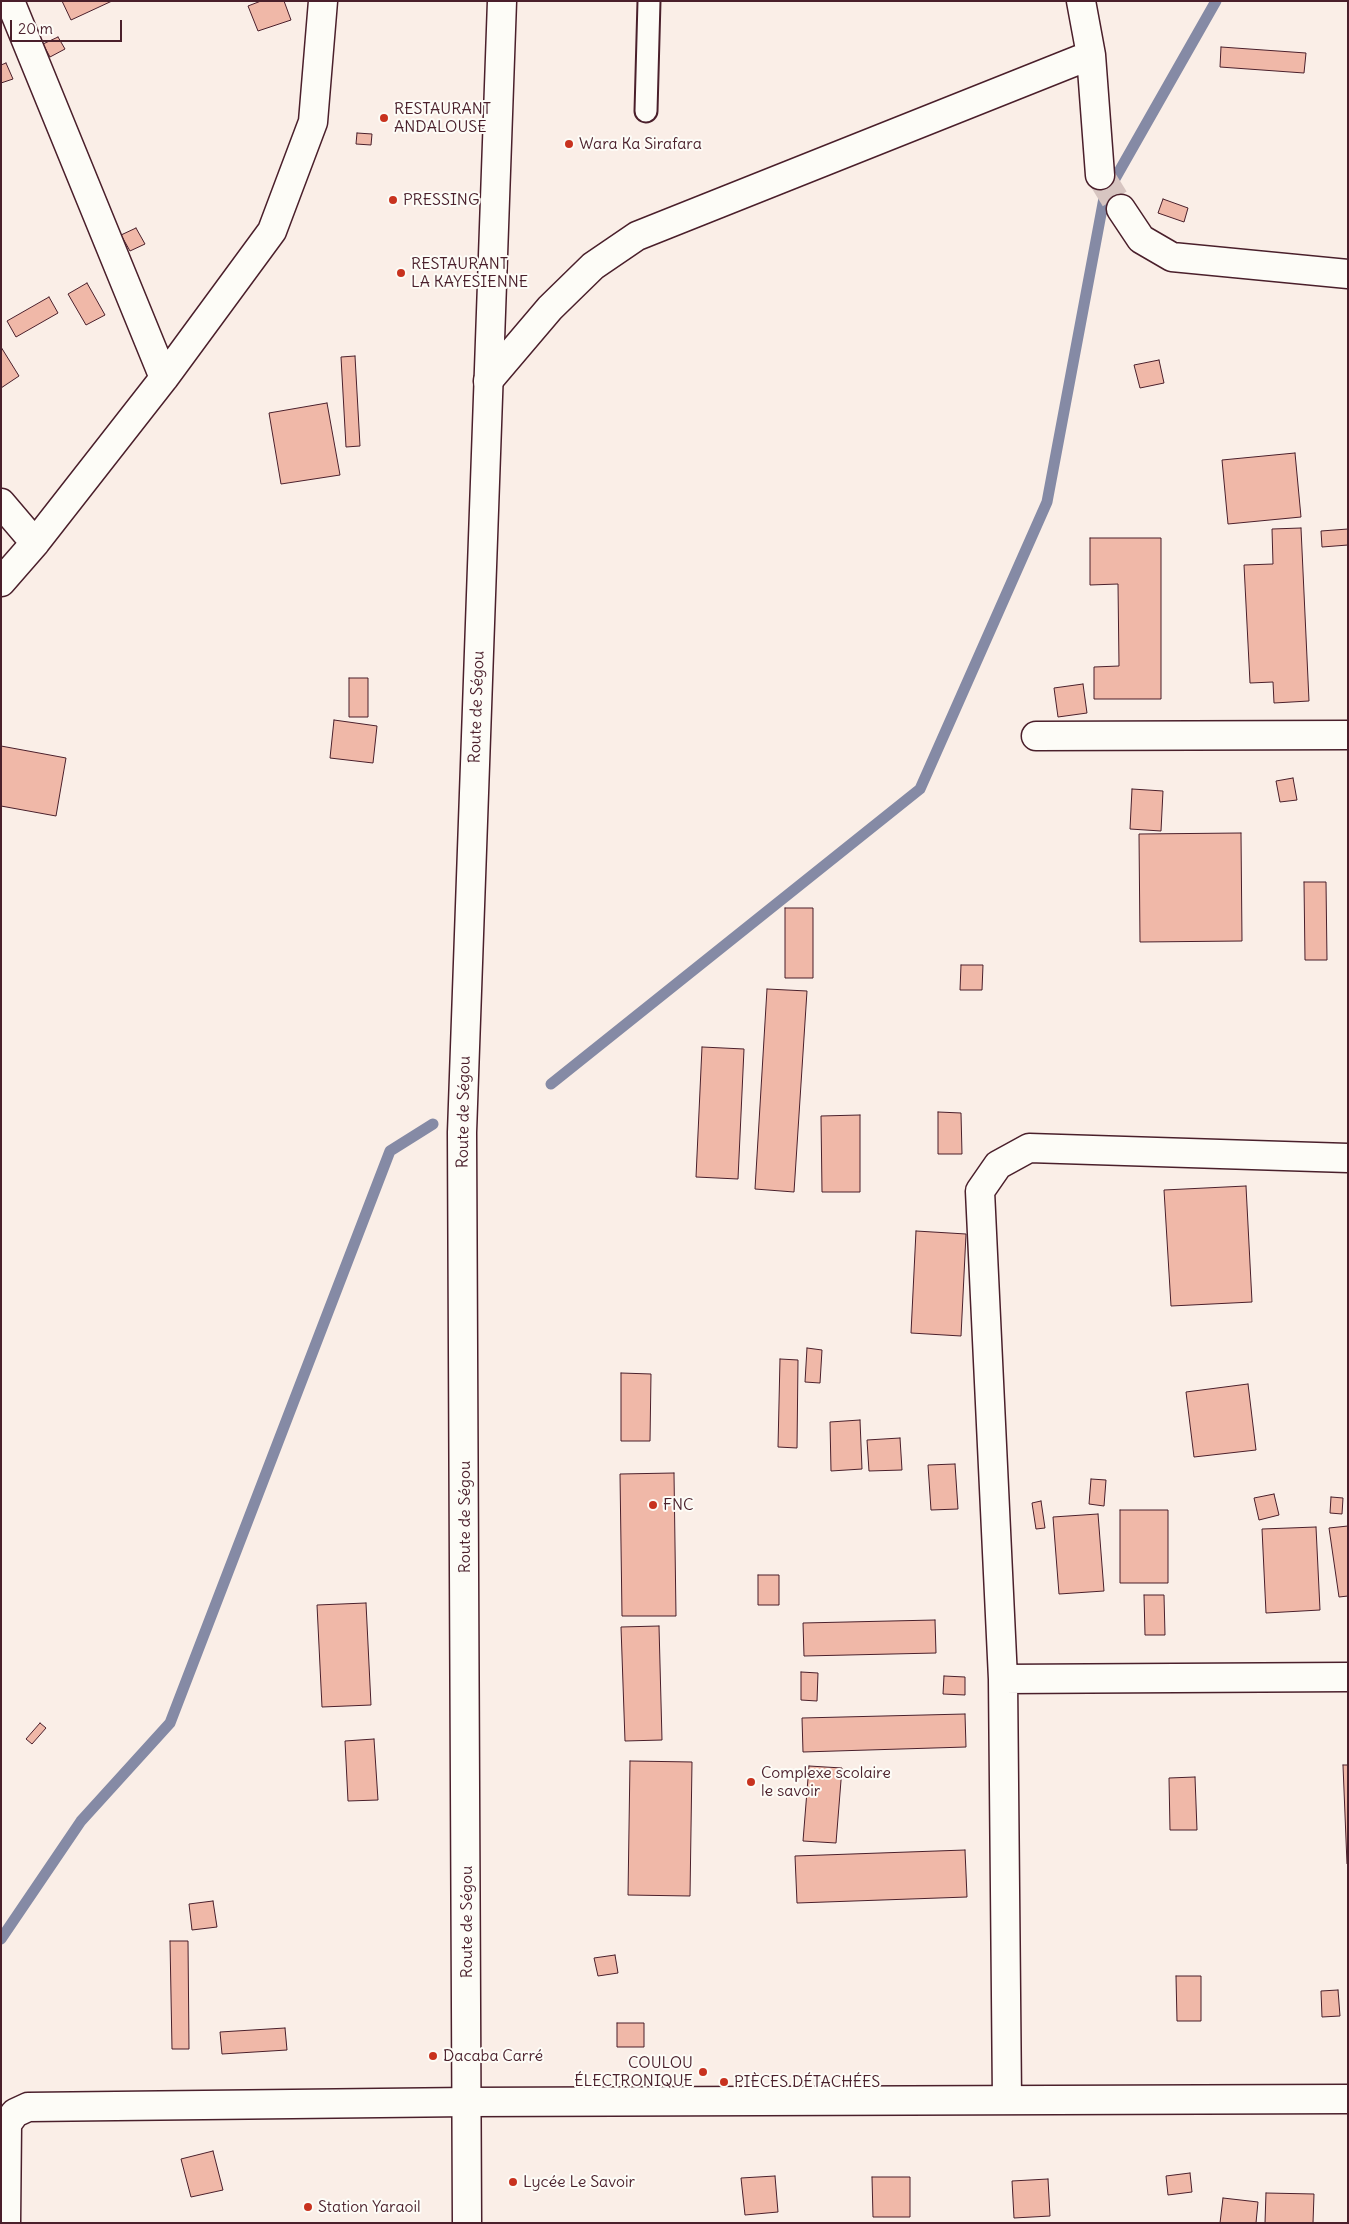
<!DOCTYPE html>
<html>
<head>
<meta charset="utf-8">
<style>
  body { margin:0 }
  #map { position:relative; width:1349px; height:2224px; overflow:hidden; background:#faeee7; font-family:Delius,sans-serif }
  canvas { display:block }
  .frame { position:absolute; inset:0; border:2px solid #4a1f2b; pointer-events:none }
  .scale { position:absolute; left:10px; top:20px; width:112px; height:22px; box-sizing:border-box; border:2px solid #4a1f2b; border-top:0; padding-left:6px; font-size:15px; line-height:18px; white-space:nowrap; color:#4a1f2b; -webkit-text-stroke:4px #fdfcf7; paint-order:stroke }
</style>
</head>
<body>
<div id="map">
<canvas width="1349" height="2224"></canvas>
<div class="frame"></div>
<div class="scale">20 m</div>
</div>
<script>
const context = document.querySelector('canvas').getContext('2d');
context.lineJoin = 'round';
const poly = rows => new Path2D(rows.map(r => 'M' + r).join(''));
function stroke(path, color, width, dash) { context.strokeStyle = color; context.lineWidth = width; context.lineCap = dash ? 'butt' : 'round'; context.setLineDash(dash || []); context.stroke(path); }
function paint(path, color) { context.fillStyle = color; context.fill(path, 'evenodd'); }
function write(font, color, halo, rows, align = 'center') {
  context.font = font + ' Delius,sans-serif'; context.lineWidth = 4; context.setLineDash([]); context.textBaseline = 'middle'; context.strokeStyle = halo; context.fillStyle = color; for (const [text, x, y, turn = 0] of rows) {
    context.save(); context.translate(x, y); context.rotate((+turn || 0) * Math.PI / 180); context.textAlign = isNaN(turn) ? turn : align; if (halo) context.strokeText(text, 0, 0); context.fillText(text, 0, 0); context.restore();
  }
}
stroke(poly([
  [551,1084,920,789,1047,502,1104,198,1216,1],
  [1,1939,81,1821,170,1723,390,1151,433,1124]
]), '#858aa5', 11);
const building = poly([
  [62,1,112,1,71,20,62,1],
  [261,1,284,1,291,20,258,31,248,6,261,1],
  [58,37,65,49,50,57,43,44,58,37],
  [1221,47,1306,53,1304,73,1220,67,1221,47],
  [6,63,13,79,1,83,1,65,6,63],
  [357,133,372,134,371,145,356,144,357,133],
  [1163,199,1188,208,1184,222,1158,213,1163,199],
  [136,228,145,244,130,251,121,235,136,228],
  [87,283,105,315,86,325,68,294,87,283],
  [49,297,58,313,16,337,7,321,49,297],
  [1,347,19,376,1,388,1,347],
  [355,356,360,446,346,447,341,357,355,356],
  [1159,360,1164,383,1140,388,1134,365,1159,360],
  [327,403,340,475,281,484,269,413,327,403],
  [1295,453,1301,517,1228,524,1222,460,1295,453],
  [1301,528,1309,701,1274,703,1273,682,1250,683,1244,565,1273,564,1272,529,1301,528],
  [1348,529,1348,545,1322,547,1321,531,1348,529],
  [1090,538,1161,538,1161,699,1094,699,1094,667,1119,666,1118,584,1090,585,1090,538],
  [349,678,368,678,368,717,349,717,349,678],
  [1083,684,1087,713,1058,717,1054,688,1083,684],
  [334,720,377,726,373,763,330,758,334,720],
  [1,746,66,758,56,816,1,806,1,746],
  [1293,778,1297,800,1280,802,1276,781,1293,778],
  [1132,789,1163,791,1161,831,1130,829,1132,789],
  [1241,833,1242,941,1140,942,1139,834,1241,833],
  [1304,882,1326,882,1327,960,1305,960,1304,882],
  [785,908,813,908,813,978,785,978,785,908],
  [961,965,983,965,982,990,960,990,961,965],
  [767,989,807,991,794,1192,755,1189,767,989],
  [702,1047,744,1049,738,1179,696,1177,702,1047],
  [938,1112,961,1113,962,1154,938,1154,938,1112],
  [860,1115,860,1192,822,1192,821,1116,860,1115],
  [1246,1186,1252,1302,1171,1306,1164,1190,1246,1186],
  [916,1231,966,1234,961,1336,911,1333,916,1231],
  [807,1348,822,1350,820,1383,805,1382,807,1348],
  [780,1359,798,1360,797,1448,778,1447,780,1359],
  [621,1373,651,1374,650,1441,621,1441,621,1373],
  [1248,1384,1256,1450,1194,1457,1186,1392,1248,1384],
  [860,1420,862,1469,831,1471,830,1422,860,1420],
  [900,1438,902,1470,869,1471,867,1440,900,1438],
  [955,1464,958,1509,931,1510,928,1465,955,1464],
  [674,1473,676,1616,622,1616,620,1474,674,1473],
  [1091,1479,1106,1480,1104,1506,1089,1504,1091,1479],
  [1274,1494,1279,1515,1259,1520,1254,1498,1274,1494],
  [1331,1497,1343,1498,1342,1514,1330,1513,1331,1497],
  [1041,1501,1045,1528,1036,1529,1032,1503,1041,1501],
  [1120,1510,1168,1510,1168,1583,1120,1583,1120,1510],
  [1098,1514,1104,1591,1059,1594,1053,1517,1098,1514],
  [1348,1526,1348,1596,1339,1597,1329,1528,1348,1526],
  [1316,1527,1320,1610,1266,1613,1262,1529,1316,1527],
  [758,1575,779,1575,779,1605,758,1605,758,1575],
  [1144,1595,1164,1595,1165,1635,1145,1635,1144,1595],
  [366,1603,371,1705,322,1707,317,1605,366,1603],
  [935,1620,936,1653,804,1656,803,1623,935,1620],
  [659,1626,662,1740,625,1741,621,1627,659,1626],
  [801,1672,818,1673,817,1701,801,1700,801,1672],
  [944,1676,965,1677,965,1695,943,1694,944,1676],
  [965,1714,966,1747,803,1752,802,1718,965,1714],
  [40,1723,46,1728,32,1744,26,1739,40,1723],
  [374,1739,378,1800,348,1801,345,1741,374,1739],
  [630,1761,692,1762,690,1896,628,1895,630,1761],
  [1343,1765,1348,1765,1348,1864,1347,1864,1343,1765],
  [809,1766,842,1768,836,1843,803,1841,809,1766],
  [1195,1777,1197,1830,1170,1830,1169,1778,1195,1777],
  [965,1850,967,1897,797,1903,795,1856,965,1850],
  [213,1901,217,1927,192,1930,189,1904,213,1901],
  [170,1941,188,1941,189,2049,172,2049,170,1941],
  [615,1955,618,1973,598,1976,594,1958,615,1955],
  [1176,1976,1201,1976,1201,2021,1177,2021,1176,1976],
  [1338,1990,1340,2016,1322,2017,1321,1991,1338,1990],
  [617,2023,644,2023,644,2047,617,2047,617,2023],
  [285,2028,287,2050,222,2054,220,2032,285,2028],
  [213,2151,223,2190,191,2197,181,2159,213,2151],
  [1190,2173,1192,2192,1168,2195,1166,2176,1190,2173],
  [775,2176,778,2212,745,2215,741,2178,775,2176],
  [872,2177,910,2177,910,2217,873,2217,872,2177],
  [1048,2179,1050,2216,1014,2218,1012,2181,1048,2179],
  [1266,2193,1314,2194,1313,2223,1265,2223,1266,2193],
  [1223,2198,1258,2202,1256,2223,1220,2223,1223,2198]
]);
paint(building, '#f0b8a8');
stroke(building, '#4a1f2b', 1);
stroke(poly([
  [1100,175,1121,209]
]), '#d7c5c1', 28, [28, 14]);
const lane = poly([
  [646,111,649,1]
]);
const street = poly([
  [10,1,164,378],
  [1081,1,1091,55,1100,175],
  [1121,209,1141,239,1172,257,1348,274],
  [488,381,550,308,593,266,637,236,1091,55],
  [1,503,35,543],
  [1,582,35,543,164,378,272,231,313,122,323,1],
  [1036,736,1348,735],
  [1003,1679,1348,1677],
  [1007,2100,1003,1679,980,1191,998,1165,1029,1148,1348,1158],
  [6,2223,7,2124,15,2113,28,2107,468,2102,1348,2099]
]);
const highway = poly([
  [467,2223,462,1132,502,1]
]);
stroke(lane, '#4a1f2b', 25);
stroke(street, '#4a1f2b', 31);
stroke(highway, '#4a1f2b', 31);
stroke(lane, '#fdfcf7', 21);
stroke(street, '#fdfcf7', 28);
stroke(highway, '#fdfcf7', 28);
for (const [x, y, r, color] of [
  [384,118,5,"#c8321e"],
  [569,144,5,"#c8321e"],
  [393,200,5,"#c8321e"],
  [401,273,5,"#c8321e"],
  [653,1505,5,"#c8321e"],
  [751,1782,5,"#c8321e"],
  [433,2056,5,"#c8321e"],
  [703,2072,5,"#c8321e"],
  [724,2082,5,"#c8321e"],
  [513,2182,5,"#c8321e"],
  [308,2207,5,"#c8321e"]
]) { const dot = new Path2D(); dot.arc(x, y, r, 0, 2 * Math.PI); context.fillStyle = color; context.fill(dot); stroke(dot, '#fdfcf7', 2); }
write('16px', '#4a1f2b', '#fdfcf7', [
  ["RESTAURANT",394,109],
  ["ANDALOUSE",394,127],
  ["Wara Ka Sirafara",579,144],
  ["PRESSING",403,200],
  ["RESTAURANT",411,264],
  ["LA KAYESIENNE",411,282],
  ["FNC",663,1505],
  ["Complexe scolaire",761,1773],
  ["le savoir",761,1791],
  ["Dacaba Carré",443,2056],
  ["COULOU",693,2063,"right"],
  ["ÉLECTRONIQUE",693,2081,"right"],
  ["PIÈCES DÉTACHÉES",734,2082],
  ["Lycée Le Savoir",523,2182],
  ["Station Yaraoil",318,2207]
], 'left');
write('16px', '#4a1f2b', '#fdfcf7', [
  ["Route de Ségou",477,707,-88],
  ["Route de Ségou",464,1112,-89],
  ["Route de Ségou",465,1517,-90],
  ["Route de Ségou",467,1922,-90]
]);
</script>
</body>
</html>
